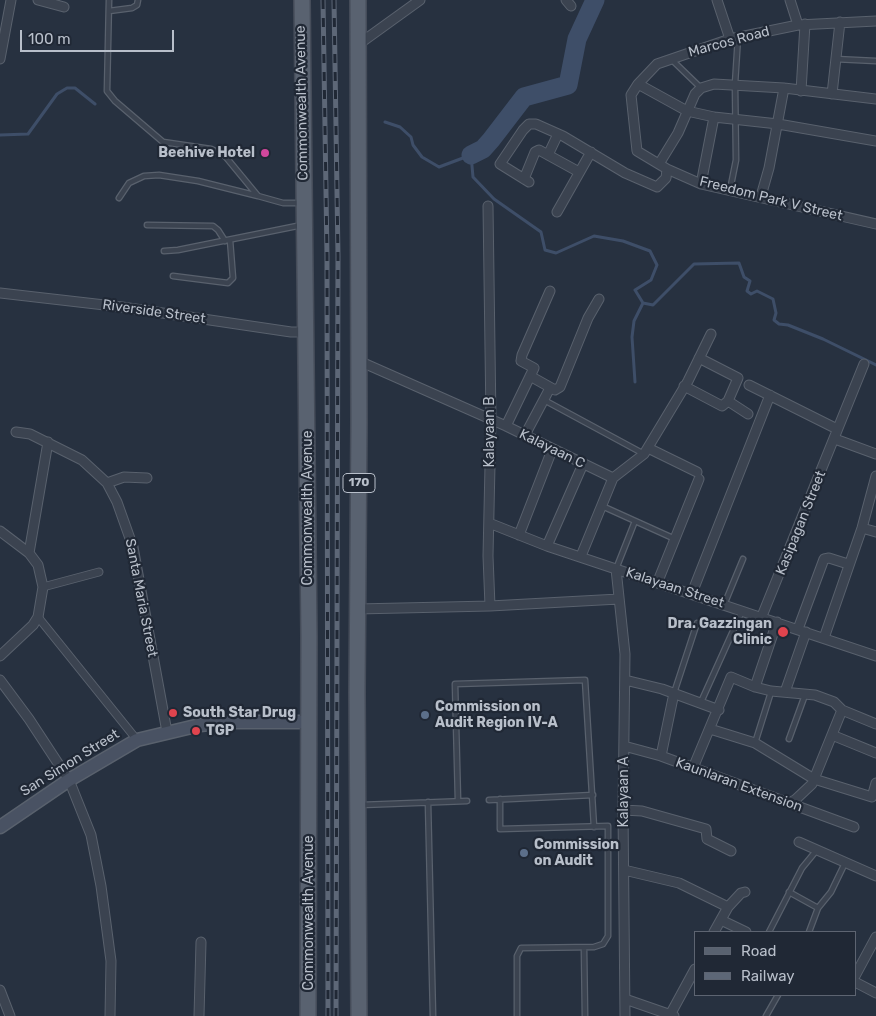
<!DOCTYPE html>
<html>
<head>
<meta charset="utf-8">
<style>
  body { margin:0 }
  #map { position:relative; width:876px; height:1016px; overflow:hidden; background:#273140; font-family:Rubik,sans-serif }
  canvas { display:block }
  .legend { position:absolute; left:694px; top:931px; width:162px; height:65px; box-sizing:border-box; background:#202835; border:1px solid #5d6471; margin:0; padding:6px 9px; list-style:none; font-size:15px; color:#b8bfca }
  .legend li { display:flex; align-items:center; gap:10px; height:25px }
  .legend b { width:25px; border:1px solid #5d6471 }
  .scale { position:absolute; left:20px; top:30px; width:154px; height:22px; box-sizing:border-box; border:2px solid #b8bfca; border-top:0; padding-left:6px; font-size:15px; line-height:18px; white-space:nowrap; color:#b8bfca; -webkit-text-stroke:4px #202835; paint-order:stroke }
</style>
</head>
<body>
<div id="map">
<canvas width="876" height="1016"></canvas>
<ul class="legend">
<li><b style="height:6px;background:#596270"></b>Road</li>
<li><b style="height:6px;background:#5d6777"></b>Railway</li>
</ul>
<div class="scale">100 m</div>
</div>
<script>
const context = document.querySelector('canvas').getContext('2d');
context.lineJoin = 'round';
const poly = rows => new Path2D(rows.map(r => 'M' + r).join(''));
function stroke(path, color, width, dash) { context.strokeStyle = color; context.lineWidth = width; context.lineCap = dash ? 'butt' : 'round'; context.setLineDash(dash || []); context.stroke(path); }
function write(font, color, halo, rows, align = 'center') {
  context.font = font + ' Rubik,sans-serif'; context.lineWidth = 4.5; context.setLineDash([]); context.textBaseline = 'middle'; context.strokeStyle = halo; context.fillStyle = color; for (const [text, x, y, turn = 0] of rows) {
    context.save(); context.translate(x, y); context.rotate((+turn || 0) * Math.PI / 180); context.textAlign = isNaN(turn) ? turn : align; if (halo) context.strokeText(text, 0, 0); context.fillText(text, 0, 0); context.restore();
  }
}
stroke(poly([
  [385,122,400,127,411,137,413,145,422,157,439,167,471,155,473,177,494,199,541,232,545,250,556,253,594,236,623,241,650,251,657,265,651,280,635,290,643,303,653,305,694,264,739,263,744,277,750,281,747,291,751,294,757,291,773,299,776,313,774,320,779,324,788,325,823,339,876,365],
  [0,135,28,134,57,94,67,88,75,88,95,104],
  [635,382,632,337,634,321,643,303]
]), '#3e4e68', 3);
stroke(poly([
  [471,155,483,149,491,140,524,97,568,85,577,39,595,0]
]), '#3e4e68', 19);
const service = poly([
  [109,0,107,91,115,101,163,142,211,149,225,156,258,196,283,203,303,203],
  [109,11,132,8,137,5,138,0],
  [671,59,701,88],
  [835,59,876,61],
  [730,190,736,160,735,84,738,37],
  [119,198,129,183,144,176,159,175,198,181,258,196],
  [147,225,213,226,218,230,225,241],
  [164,251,178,250,302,225],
  [173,276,228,283,233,278,230,240],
  [544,400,644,454],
  [602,506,675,539],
  [616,569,635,521],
  [724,605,743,559],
  [674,693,697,623],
  [701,702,742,611],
  [789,739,805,695],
  [755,743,771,692],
  [500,799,500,829,608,826,608,936,603,944,594,947,521,948,517,956,517,1016],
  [489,800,593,795],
  [458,801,455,684,585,680,594,827],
  [428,802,433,1016],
  [361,805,467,801],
  [789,892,818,908],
  [769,932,802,868,816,851],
  [809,932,818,908,831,892,845,863],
  [584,948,585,1016],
  [766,1016,778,995]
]);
const pedestrian = poly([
  [43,587,99,572],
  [38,617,137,740]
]);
const minor = poly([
  [38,0,64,7],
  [566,0,571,6],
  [717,0,730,39],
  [790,0,798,25],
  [359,44,420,0],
  [0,59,11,0],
  [638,84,687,111,714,117,778,124,876,141],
  [801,91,805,24],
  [832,94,840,22],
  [548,155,558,134],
  [659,164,678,133,695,94,701,88,714,84,784,88,876,99],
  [667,169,701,184,876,224],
  [524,179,535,152,539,150,579,172],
  [529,182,500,164,523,130,529,124,536,124,563,136,625,173,657,187,666,178,667,169,637,151,631,95,638,84,657,64,730,39,798,25,876,21],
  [701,184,714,117],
  [761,196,769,168,784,88],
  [488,206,491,420,488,556,490,606],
  [557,212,591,152],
  [0,293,122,307,291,332,307,332],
  [359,361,506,426,613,478],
  [530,376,555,390,560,387,588,318,599,299],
  [749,385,837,429],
  [684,386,722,406,728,401,738,378,699,358],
  [728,401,748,414],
  [506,426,534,368,521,361,522,355,550,291],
  [16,432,30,434,82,460,107,483,117,502,133,547,167,732],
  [525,435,550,388],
  [835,439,876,454],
  [648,448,697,472],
  [613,478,644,454,688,381,711,334],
  [107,483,124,477,147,478],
  [489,523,547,546,876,656],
  [862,528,876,532],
  [0,531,29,553,38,565,43,587,38,617,33,625,0,656],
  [519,535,552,450],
  [547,546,583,464],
  [29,553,48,442],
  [581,556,613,478],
  [616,569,625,654,623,810,625,1016],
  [658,581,699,479],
  [692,593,770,395],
  [357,609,490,606,619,599],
  [762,616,864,364],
  [798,629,824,559,829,558,848,564],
  [824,638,862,528,876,476],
  [0,680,29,719,69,780,91,835,101,886,111,961,110,1016],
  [625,680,662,689,719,710],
  [755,687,777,622],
  [785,692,806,632],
  [710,729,755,743,814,779,872,797,876,783],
  [832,735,876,753],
  [624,746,661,756,854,827],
  [661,756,674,693],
  [693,768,731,677,755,687,771,691,815,695,834,702,842,710,876,724],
  [788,803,795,800,812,784,842,710],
  [623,810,642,811,706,829,707,839,731,851],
  [799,842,876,876],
  [624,870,679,883,728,907],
  [721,920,746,932],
  [714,932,728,907,741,893,745,892],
  [855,976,876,937],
  [855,982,876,993],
  [0,990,10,1016],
  [625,999,674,1016],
  [670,1015,695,969],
  [199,1016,201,942]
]);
const secondary = poly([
  [0,827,69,780,137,740,200,725,230,722,309,722]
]);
const primary = poly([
  [302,0,309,636,308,1016],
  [358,0,359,422,357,692,359,1016]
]);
stroke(service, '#59616d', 7);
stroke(pedestrian, '#59616d', 9);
stroke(minor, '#59616d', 11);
stroke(secondary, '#59616d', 15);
stroke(primary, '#454c59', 18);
stroke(service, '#3b4350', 4.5);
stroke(pedestrian, '#3b4350', 7);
stroke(minor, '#3b4350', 9);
stroke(secondary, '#495263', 12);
stroke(primary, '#596270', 15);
const rail = poly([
  [323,0,327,256,328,1016],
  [334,0,338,256,336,1016]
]);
stroke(rail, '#5d6777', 5);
stroke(rail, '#202835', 3, [9]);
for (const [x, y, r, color] of [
  [265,153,5,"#d1479c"],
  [783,632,6,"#e0444e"],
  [173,713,5,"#e0444e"],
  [425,715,5,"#5c6f8a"],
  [196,731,5,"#e0444e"],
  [524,853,5,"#5c6f8a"]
]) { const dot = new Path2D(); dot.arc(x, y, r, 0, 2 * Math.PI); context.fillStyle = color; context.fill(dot); stroke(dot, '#202835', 2); }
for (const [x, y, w] of [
  [359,483,32]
]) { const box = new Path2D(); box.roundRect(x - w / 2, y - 9.5, w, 19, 4); context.fillStyle = '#202835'; context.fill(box); stroke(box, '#b8bfca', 1); }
write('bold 12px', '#b8bfca', null, [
  ["170",359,483]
]);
write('14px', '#b8bfca', '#202835', [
  ["Marcos Road",729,42,-15],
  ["Commonwealth Avenue",302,103,-91],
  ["Freedom Park V Street",771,199,14],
  ["Riverside Street",154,312,8],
  ["Kalayaan B",490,432,-90],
  ["Kalayaan C",552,449,26],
  ["Commonwealth Avenue",308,508,-90],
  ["Kasipagan Street",801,523,-68],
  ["Kalayaan Street",675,588,18],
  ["Santa Maria Street",141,598,79],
  ["San Simon Street",70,763,-32],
  ["Kaunlaran Extension",739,785,20],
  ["Kalayaan A",624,792,-90],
  ["Commonwealth Avenue",309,913,-90]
]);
write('bold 14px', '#b8bfca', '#202835', [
  ["Beehive Hotel",255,153,"right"],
  ["Dra. Gazzingan",772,624,"right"],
  ["Clinic",772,640,"right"],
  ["Commission on",435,707],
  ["Audit Region IV-A",435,723],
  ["South Star Drug",183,713],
  ["TGP",206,731],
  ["Commission",534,845],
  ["on Audit",534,861]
], 'left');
</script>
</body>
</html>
